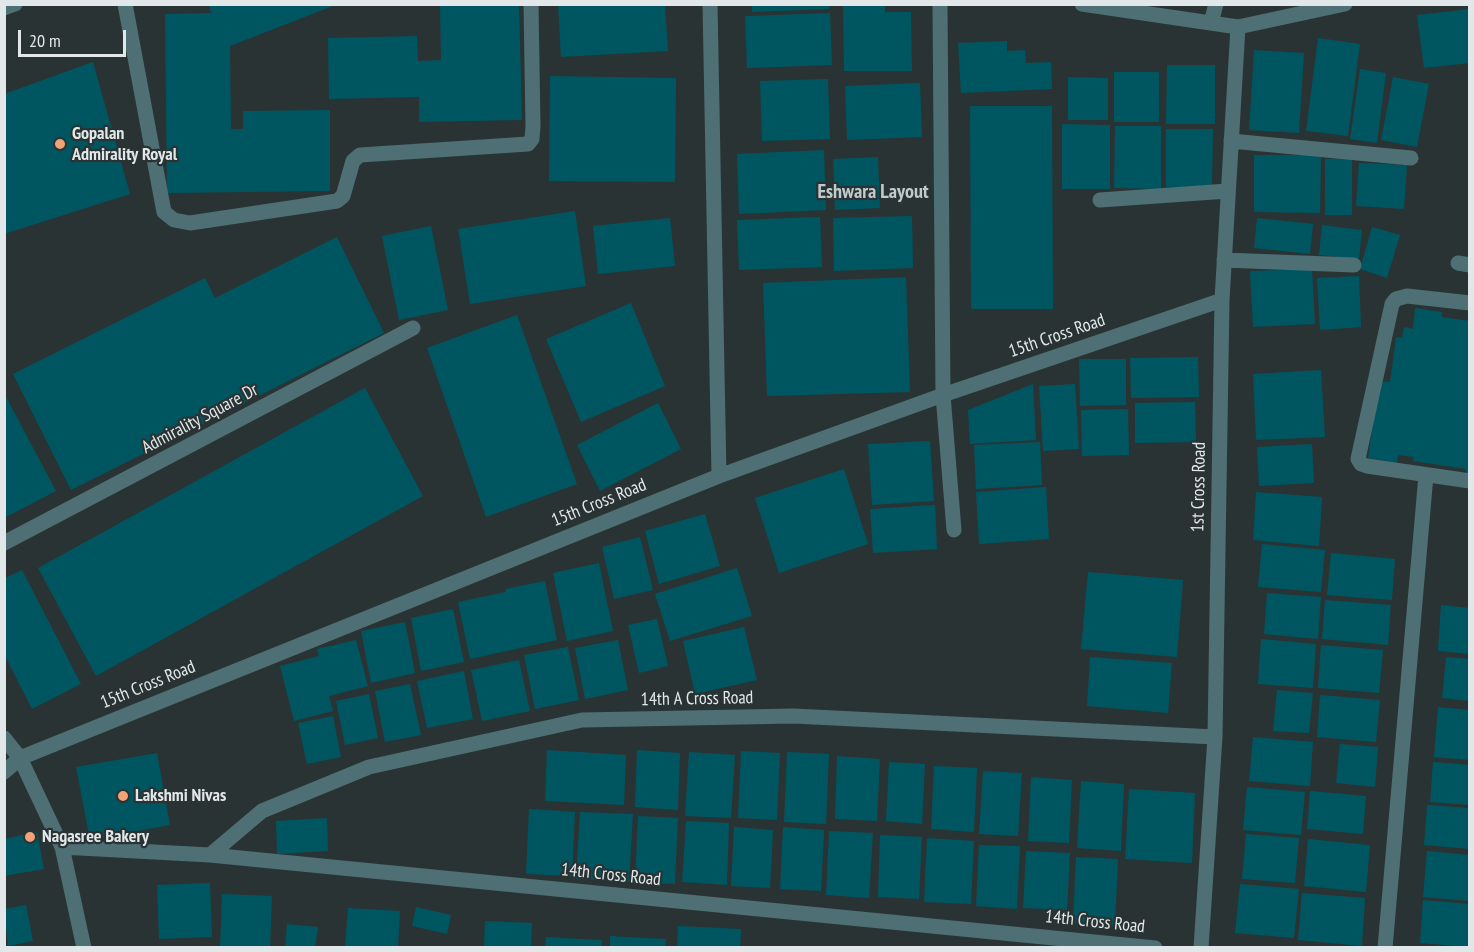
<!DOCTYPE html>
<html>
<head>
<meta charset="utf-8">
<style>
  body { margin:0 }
  #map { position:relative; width:1474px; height:952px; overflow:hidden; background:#2a3334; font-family:"PT Sans Narrow",sans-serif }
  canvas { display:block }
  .frame { position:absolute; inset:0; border:6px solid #e2e8e9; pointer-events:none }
  .scale { position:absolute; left:18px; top:30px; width:108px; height:27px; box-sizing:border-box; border:3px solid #e2e8e9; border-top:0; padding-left:8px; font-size:18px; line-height:21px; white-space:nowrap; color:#e2e8e9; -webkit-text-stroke:4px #2a3334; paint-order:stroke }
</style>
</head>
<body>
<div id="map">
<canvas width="1474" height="952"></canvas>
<div class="frame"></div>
<div class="scale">20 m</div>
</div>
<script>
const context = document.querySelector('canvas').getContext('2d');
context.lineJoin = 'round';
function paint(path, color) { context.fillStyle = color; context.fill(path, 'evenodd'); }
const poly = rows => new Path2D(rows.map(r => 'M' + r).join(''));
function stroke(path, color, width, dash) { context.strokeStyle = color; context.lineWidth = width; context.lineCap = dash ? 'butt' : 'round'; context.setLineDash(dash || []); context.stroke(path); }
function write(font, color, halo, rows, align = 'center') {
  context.font = font + ' "PT Sans Narrow",sans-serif'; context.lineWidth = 4.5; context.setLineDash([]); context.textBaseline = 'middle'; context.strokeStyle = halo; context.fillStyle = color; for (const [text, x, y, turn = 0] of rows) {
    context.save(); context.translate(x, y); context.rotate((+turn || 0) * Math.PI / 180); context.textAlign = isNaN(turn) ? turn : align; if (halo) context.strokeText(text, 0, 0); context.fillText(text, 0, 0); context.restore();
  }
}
paint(poly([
  [209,4,338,4,230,46,231,129,243,129,243,111,330,110,330,191,167,193,165,14,211,13],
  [558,4,665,4,668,51,561,57],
  [843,4,885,4,885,12,911,12,912,71,844,71],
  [440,5,519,5,522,120,419,122,419,97,329,99,328,38,417,36,418,61,441,60],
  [752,5,829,5,829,9,752,12],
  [1470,9,1470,63,1424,68,1417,15],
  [830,13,832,65,747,68,745,16],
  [1318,38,1360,44,1348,136,1306,131],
  [1007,41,1007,51,1025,50,1026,63,1051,62,1052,89,961,93,958,43],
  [1254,50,1304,53,1299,133,1249,130],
  [93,62,130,194,4,234,4,94],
  [1167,65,1215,65,1215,124,1166,124],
  [1360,69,1386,73,1377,143,1350,139],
  [1114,72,1159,72,1159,122,1114,122],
  [550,76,676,78,675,182,549,181],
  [1068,77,1108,78,1108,120,1068,120],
  [1393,77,1429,84,1417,147,1381,140],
  [828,79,830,139,762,141,760,81],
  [920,83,922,137,847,140,845,86],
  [970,106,1052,106,1053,309,971,309],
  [1062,124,1110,125,1110,189,1062,189],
  [1115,126,1161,126,1161,189,1114,188],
  [1166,129,1213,129,1212,187,1166,187],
  [824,150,826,210,739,214,737,154],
  [1254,155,1321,155,1320,213,1254,212],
  [878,157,880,208,835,210,833,159],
  [1352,158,1352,215,1325,215,1325,159],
  [1359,163,1407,165,1404,209,1356,206],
  [575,211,586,286,470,304,458,229],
  [912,216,913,268,834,271,833,218],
  [820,217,822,267,739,270,737,220],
  [670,218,675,266,598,274,593,226],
  [1257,218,1313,224,1310,254,1254,248],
  [1322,225,1362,230,1359,259,1319,255],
  [431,226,448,310,399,320,382,236],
  [1372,227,1400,235,1387,278,1360,269],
  [337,237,384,333,71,490,13,374,205,278,215,298],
  [1312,269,1315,324,1253,327,1250,271],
  [1359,276,1361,327,1320,330,1317,278],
  [906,277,910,392,767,396,763,283],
  [631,303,665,386,581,422,546,339],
  [1415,308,1442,312,1442,317,1470,321,1470,473,1466,473,1466,469,1413,461,1414,457,1398,455,1397,463,1368,458,1379,381,1390,382,1396,337,1402,338,1404,327,1413,329],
  [517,315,577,484,486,517,427,348],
  [1198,357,1199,397,1131,398,1130,358],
  [1079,359,1126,359,1126,405,1080,406],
  [1321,370,1325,437,1256,440,1253,374],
  [1033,384,1036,440,970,444,968,410],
  [1075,384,1079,449,1043,451,1039,386],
  [365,388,423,496,96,676,38,568],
  [4,393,56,491,4,518],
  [1195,402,1196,442,1135,443,1135,403],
  [658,403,681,449,600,491,577,445],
  [1128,409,1129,455,1082,456,1081,410],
  [930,441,934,501,872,505,868,444],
  [1040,442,1042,485,976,489,974,445],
  [1312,444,1314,483,1259,486,1257,447],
  [844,469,868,544,779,573,755,498],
  [1046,487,1049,539,979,544,976,492],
  [1256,492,1322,497,1319,546,1253,540],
  [935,505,937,549,873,553,870,509],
  [705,514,720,566,659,584,645,531],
  [640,537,653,590,614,599,602,547],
  [1262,544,1325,550,1321,592,1258,587],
  [1331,553,1395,559,1392,600,1327,595],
  [599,563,613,631,567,641,553,573],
  [737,568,752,616,670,641,655,594],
  [22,570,81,684,32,709,5,656,5,578],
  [1088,572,1183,580,1177,657,1081,649],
  [545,581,557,640,470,659,458,602,506,592,505,589],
  [1267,593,1321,597,1318,639,1264,634],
  [1325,600,1391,605,1388,645,1322,639],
  [1441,605,1470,608,1470,654,1438,651],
  [453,609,464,662,421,671,411,618],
  [657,619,668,666,639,673,628,625],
  [405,622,415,673,371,683,361,631],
  [744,627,757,680,695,694,683,641],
  [1261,639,1316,644,1313,688,1258,684],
  [356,640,368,686,329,696,333,711,294,721,280,666,319,656,317,649],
  [618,640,628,690,585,699,575,648],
  [1321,645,1383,650,1379,693,1318,688],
  [568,647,579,700,535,709,524,655],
  [1090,657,1172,663,1168,713,1087,706],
  [1446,657,1470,659,1470,701,1442,698],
  [519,660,530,711,482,721,471,670],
  [464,671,473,719,427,728,417,681],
  [410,684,421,735,385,742,375,691],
  [1277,690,1313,693,1309,733,1273,731],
  [369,694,378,738,345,745,336,701],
  [1320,695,1380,700,1376,742,1317,737],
  [1438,707,1470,710,1470,760,1434,757],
  [333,716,341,757,307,764,298,723],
  [1253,737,1313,742,1310,786,1249,781],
  [1340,744,1378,747,1375,787,1336,783],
  [547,750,626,755,624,805,545,801],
  [637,750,680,753,678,810,635,807],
  [741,751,780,753,777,820,738,818],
  [689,752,735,755,731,818,685,816],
  [787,752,829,754,826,824,784,822],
  [157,753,170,825,90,840,76,767],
  [837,756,880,759,877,821,835,819],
  [889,762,925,764,922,824,886,821],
  [1433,762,1470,765,1470,805,1430,802],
  [934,766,977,768,974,832,931,829],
  [983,771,1022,773,1018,836,979,834],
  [1031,777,1072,780,1069,843,1028,841],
  [1081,781,1124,784,1121,851,1077,848],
  [1247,787,1305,792,1301,835,1243,830],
  [1129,789,1195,793,1192,863,1125,859],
  [1310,791,1366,796,1363,834,1307,829],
  [1427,805,1470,808,1470,849,1424,845],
  [529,809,575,812,572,876,526,874],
  [580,812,633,814,629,882,576,879],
  [638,816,678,818,675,884,635,882],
  [327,818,328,851,277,854,276,821],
  [686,821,729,823,727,885,682,882],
  [734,827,773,830,770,888,731,886],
  [783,827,824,830,821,891,780,889],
  [829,831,873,833,869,898,826,895],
  [37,832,44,869,4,876,4,839],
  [1246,834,1299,838,1295,883,1242,879],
  [880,835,922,837,919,899,878,897],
  [927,838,974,841,971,904,924,902],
  [1308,839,1370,845,1366,892,1304,886],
  [979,845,1020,846,1017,909,976,906],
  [1026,851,1070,853,1067,910,1023,908],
  [1427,851,1470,855,1470,901,1423,897],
  [1076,857,1118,859,1115,925,1073,923],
  [210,883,212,937,159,939,157,885],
  [1240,884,1299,889,1294,938,1235,933],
  [1302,893,1365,898,1362,946,1298,940],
  [222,894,272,896,270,948,220,948],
  [1423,900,1470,904,1470,947,1420,943],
  [26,905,33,941,8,946,4,909],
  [416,907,451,915,447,934,412,926],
  [348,908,400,911,398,948,345,948],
  [485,921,532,923,531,948,484,948],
  [287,924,318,927,315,948,285,948],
  [678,926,741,929,740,948,677,948],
  [610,936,666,939,665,948,610,948],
  [546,937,602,940,601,948,545,948]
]), '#005660');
stroke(poly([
  [125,4,164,212,174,220,190,223,337,201,343,196,353,161,360,155,528,144,532,139,533,126,531,4],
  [710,4,719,476],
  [940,4,943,395,954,530],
  [1082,4,1238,27,1345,4],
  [4,8,15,4],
  [1211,23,1216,4],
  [1231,141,1411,158],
  [1100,200,1228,191],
  [1224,260,1354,265],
  [1458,263,1470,265],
  [1470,303,1407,296,1396,299,1392,304,1358,459,1361,464,1367,466,1470,481],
  [4,543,413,328],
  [4,738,20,758,62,847,84,948],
  [4,772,20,758,719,476,943,395,1222,300],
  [62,847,210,855,1155,948],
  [210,855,262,811,369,767,582,720,794,716,1215,737],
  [1201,948,1215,737,1222,300,1238,27],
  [1385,948,1426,475]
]), '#4e7075', 15);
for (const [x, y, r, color] of [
  [60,144,6,"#efa376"],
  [123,796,6,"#efa376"],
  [30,837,6,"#efa376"]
]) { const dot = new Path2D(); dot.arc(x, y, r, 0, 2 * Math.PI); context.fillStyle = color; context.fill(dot); stroke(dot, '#2a3334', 2); }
write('bold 18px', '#e2e8e9', '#2a3334', [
  ["Gopalan",72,134],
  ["Admirality Royal",72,155],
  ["Lakshmi Nivas",135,796],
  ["Nagasree Bakery",42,837]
], 'left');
write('18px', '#e2e8e9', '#2a3334', [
  ["15th Cross Road",1057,336,-19],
  ["Admirality Square Dr",200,419,-28],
  ["1st Cross Road",1199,487,-89],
  ["15th Cross Road",599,503,-22],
  ["15th Cross Road",148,685,-22],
  ["14th A Cross Road",697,699,-1],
  ["14th Cross Road",611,875,6],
  ["14th Cross Road",1095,922,6]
]);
write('bold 20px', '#c0cbcd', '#2a3334', [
  ["Eshwara Layout",873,192]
]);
</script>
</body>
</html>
